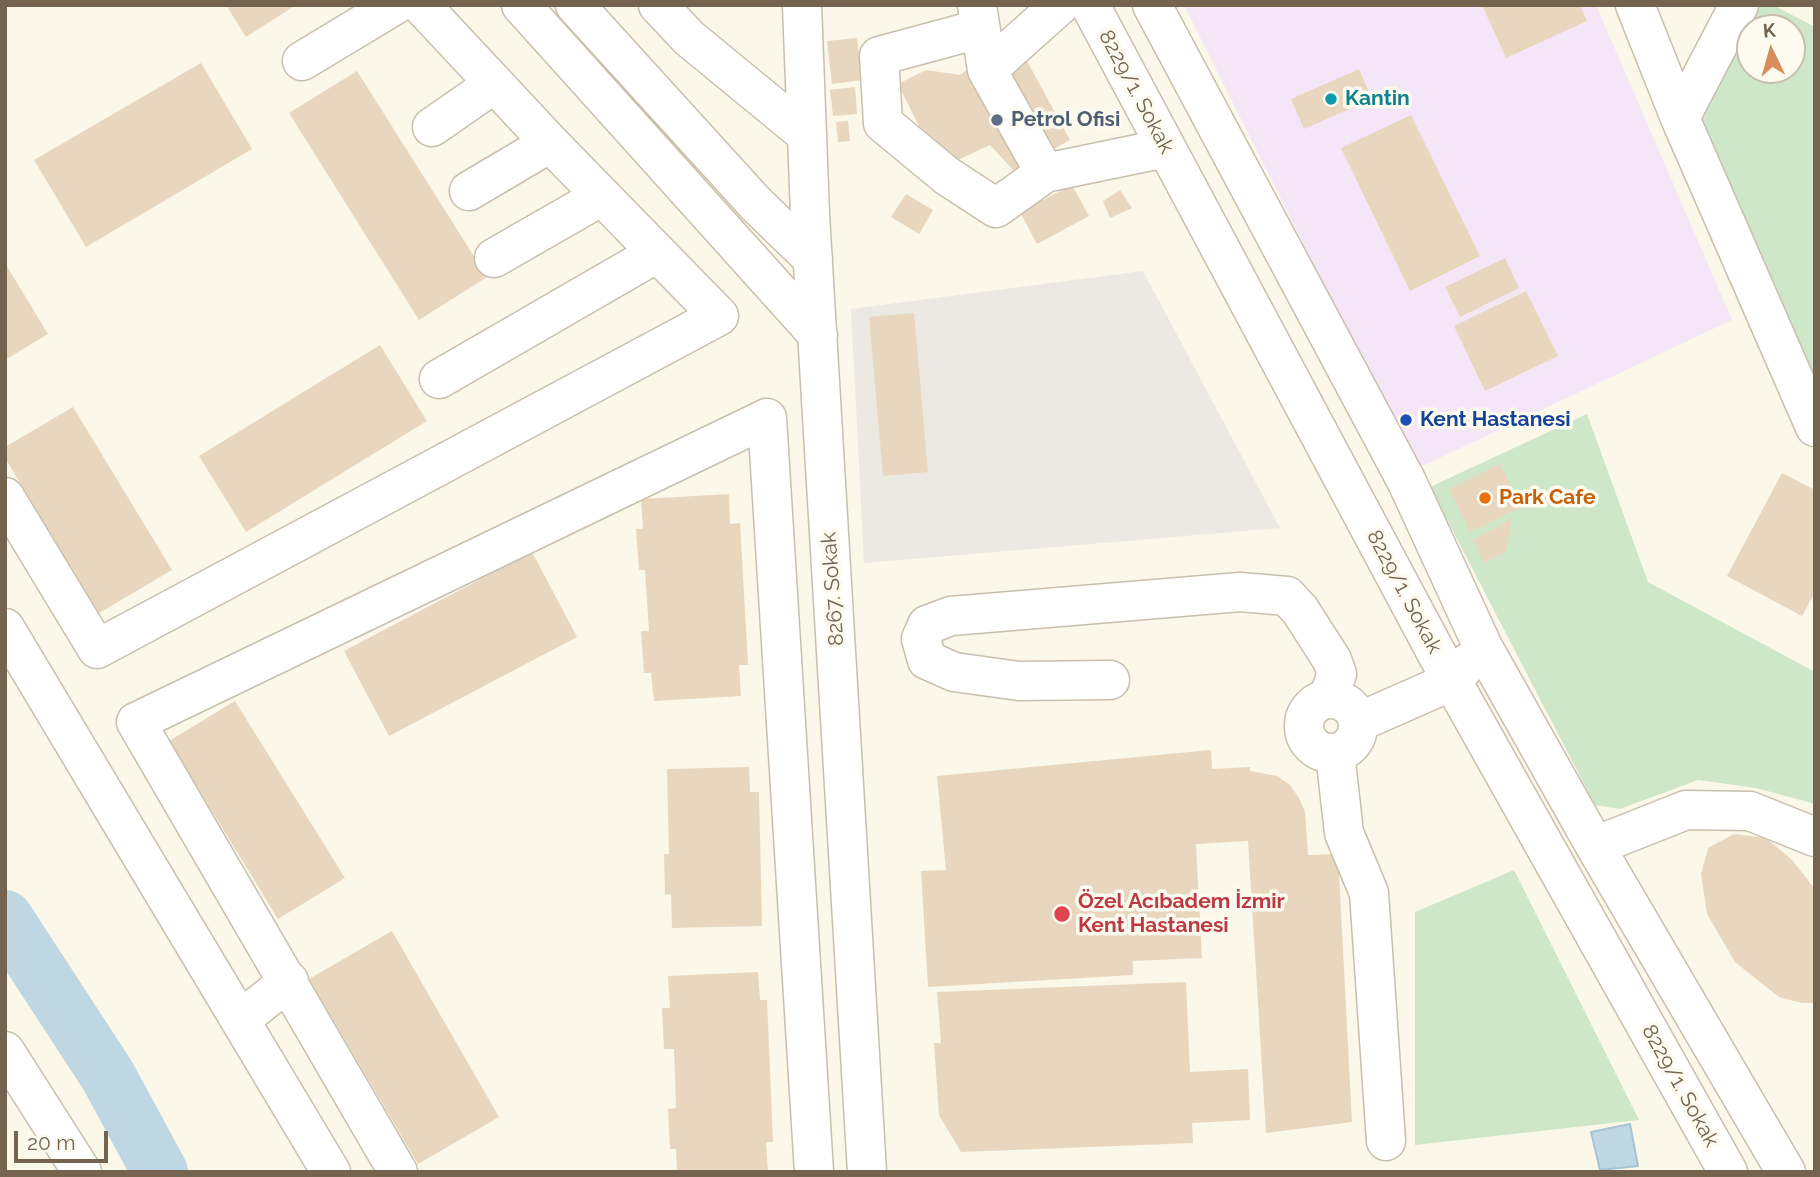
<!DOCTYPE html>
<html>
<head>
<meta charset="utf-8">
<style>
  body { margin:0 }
  #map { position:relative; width:1820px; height:1177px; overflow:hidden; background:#fbf7e9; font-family:Raleway,sans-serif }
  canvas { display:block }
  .frame { position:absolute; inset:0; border:7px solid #73634f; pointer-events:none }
  .north { position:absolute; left:1736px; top:14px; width:70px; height:70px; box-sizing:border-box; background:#fdfbef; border:2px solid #c6beaf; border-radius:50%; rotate:355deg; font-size:19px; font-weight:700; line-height:28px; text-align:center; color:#73634f }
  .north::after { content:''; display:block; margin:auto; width:24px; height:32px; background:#d88e5b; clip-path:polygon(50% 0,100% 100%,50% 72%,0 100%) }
  .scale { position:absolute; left:14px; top:1131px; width:94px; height:32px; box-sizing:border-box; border:4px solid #73634f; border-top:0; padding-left:9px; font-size:21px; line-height:24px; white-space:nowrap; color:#73634f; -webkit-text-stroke:5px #fdfbef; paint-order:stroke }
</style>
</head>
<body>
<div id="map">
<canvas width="1820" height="1177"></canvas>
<div class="frame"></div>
<div class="north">K</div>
<div class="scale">20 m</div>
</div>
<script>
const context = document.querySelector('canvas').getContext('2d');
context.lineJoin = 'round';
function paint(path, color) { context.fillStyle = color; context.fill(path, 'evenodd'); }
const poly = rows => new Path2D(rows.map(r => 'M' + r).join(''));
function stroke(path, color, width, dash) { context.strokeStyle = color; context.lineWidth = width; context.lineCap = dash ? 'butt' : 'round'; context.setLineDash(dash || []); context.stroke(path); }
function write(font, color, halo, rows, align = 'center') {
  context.font = font + ' Raleway,sans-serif'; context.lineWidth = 7; context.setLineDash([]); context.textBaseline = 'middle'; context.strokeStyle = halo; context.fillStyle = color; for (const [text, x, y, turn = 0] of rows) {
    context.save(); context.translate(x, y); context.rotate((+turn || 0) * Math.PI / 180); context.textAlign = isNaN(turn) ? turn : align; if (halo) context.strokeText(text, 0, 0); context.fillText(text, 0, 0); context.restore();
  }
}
paint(poly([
  [1143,271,1280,528,864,563,851,309]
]), '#ece9e2');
paint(poly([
  [1184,5,1596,5,1732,320,1416,469]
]), '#f4e6f7');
paint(poly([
  [1757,5,1773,5,1815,27,1815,392,1695,119],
  [1750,28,1792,28,1792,70,1750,70],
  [1587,414,1648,582,1815,672,1815,804,1756,788,1698,780,1620,809,1595,805,1430,487],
  [1514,870,1639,1120,1415,1145,1415,912]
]), '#cfe7c9');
const water = poly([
  [1630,1124,1638,1166,1600,1170,1591,1132,1630,1124]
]);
paint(water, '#bfd7e3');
stroke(water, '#a6c4d3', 2);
stroke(poly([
  [5,918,108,1076,160,1172]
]), '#bfd7e3', 56);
paint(poly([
  [226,5,296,5,246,37],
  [1482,5,1580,5,1587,21,1506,58],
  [1014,37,1070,140,1014,171,990,145,958,160,924,136,898,84,926,70,960,75],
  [857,38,862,80,832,84,827,41],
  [201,63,252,149,86,247,34,160],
  [1359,69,1372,99,1304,129,1291,99],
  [357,71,487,277,419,320,289,113],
  [855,87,857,114,833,116,830,90],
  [1411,115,1480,256,1410,291,1341,148],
  [848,121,850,141,838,142,836,122],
  [1072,185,1089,216,1037,244,1020,212],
  [1120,190,1132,208,1110,218,1103,201],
  [906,194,933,210,919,234,891,217],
  [1505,258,1519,288,1460,317,1445,287],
  [5,263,48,334,5,360],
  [1526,291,1558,356,1485,391,1454,326],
  [914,313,928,472,883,476,869,317],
  [380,345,427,421,246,532,199,456],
  [73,407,172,570,99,613,5,458,5,447],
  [1500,464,1521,507,1470,532,1449,489],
  [1782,473,1815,490,1815,592,1802,616,1727,576],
  [729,494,730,524,740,523,748,665,739,665,741,696,654,701,651,673,644,673,641,631,649,631,645,570,639,570,636,529,643,529,641,499],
  [1512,518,1506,552,1484,563,1473,540],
  [532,552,577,637,389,736,344,651],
  [235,701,345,878,278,919,169,741],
  [1211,750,1212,769,1250,767,1250,771,1277,776,1290,785,1299,798,1305,812,1308,855,1338,854,1352,1122,1266,1133,1248,841,1196,844,1202,958,1133,961,1133,975,928,987,921,871,946,870,937,776],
  [749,767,750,792,759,792,762,926,672,928,671,894,665,895,664,854,669,854,667,769],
  [1734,834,1766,838,1792,860,1815,889,1815,1003,1802,1003,1779,997,1735,962,1707,914,1701,874,1708,848],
  [392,931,499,1117,418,1164,309,979],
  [758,972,760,1000,767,1000,773,1142,766,1142,768,1172,677,1172,676,1149,670,1149,668,1109,676,1108,674,1049,664,1049,662,1008,670,1008,668,976],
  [1186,982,1190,1072,1248,1069,1250,1120,1192,1123,1193,1143,961,1152,939,1115,934,1043,941,1043,937,992]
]), '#e8d7be');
const minor = poly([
  [521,5,818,335],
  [575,5,756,204,813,259],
  [658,5,689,38,807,135],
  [802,5,810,214,867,1172],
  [977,5,987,70,1045,173,1166,148],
  [1090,5,1438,656,1728,1172],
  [1152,5,1407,482,1483,647,1595,846,1786,1172],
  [1635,5,1680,118,1815,427],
  [979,29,879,56,883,123,947,176,996,208,1045,173],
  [302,61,395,5],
  [987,70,1060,5],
  [1680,118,1739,5],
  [432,127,494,84],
  [469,191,550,143],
  [494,258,602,196],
  [439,379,657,253],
  [5,497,97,649,719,316,550,143,421,5],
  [5,628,331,1172],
  [1110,680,1019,681,954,672,927,660,921,639,927,625,951,616,1240,592,1287,596,1300,610,1332,660,1337,674,1328,698],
  '1304 726a27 27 0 1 1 54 0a27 27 0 1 1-54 0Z',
  [1359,722,1452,681,1469,662],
  [1335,753,1344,833,1369,893,1386,1141],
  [1595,846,1686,810,1750,811,1815,837],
  [240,1020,289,981],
  [5,1051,82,1172],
  [398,1172,136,722,767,418,814,1172]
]);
stroke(minor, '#c9bfad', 41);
stroke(minor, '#fff', 38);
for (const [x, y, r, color] of [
  [1331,99,7,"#0f9aa8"],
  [997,120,7,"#5c6f8a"],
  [1406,420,7,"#1a4fb4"],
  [1485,498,7,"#e8710a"],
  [1062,914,9,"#e0444e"]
]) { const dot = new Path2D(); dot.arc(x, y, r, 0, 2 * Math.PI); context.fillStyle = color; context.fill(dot); stroke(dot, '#fdfbef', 2.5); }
write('21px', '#73634f', '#fdfbef', [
  ["8229/1. Sokak",1136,92,62],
  ["8267. Sokak",833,589,-94],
  ["8229/1. Sokak",1404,592,62],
  ["8229/1. Sokak",1680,1086,61]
]);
write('bold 21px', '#0d838f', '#fdfbef', [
  ["Kantin",1345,99]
], 'left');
write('bold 21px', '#4e5e75', '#fdfbef', [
  ["Petrol Ofisi",1011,120]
], 'left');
write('bold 21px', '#164399', '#fdfbef', [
  ["Kent Hastanesi",1420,420]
], 'left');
write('bold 21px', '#c56008', '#fdfbef', [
  ["Park Cafe",1499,498]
], 'left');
write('bold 21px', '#be3a42', '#fdfbef', [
  ["Özel Acıbadem İzmir",1078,902],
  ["Kent Hastanesi",1078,926]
], 'left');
</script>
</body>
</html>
